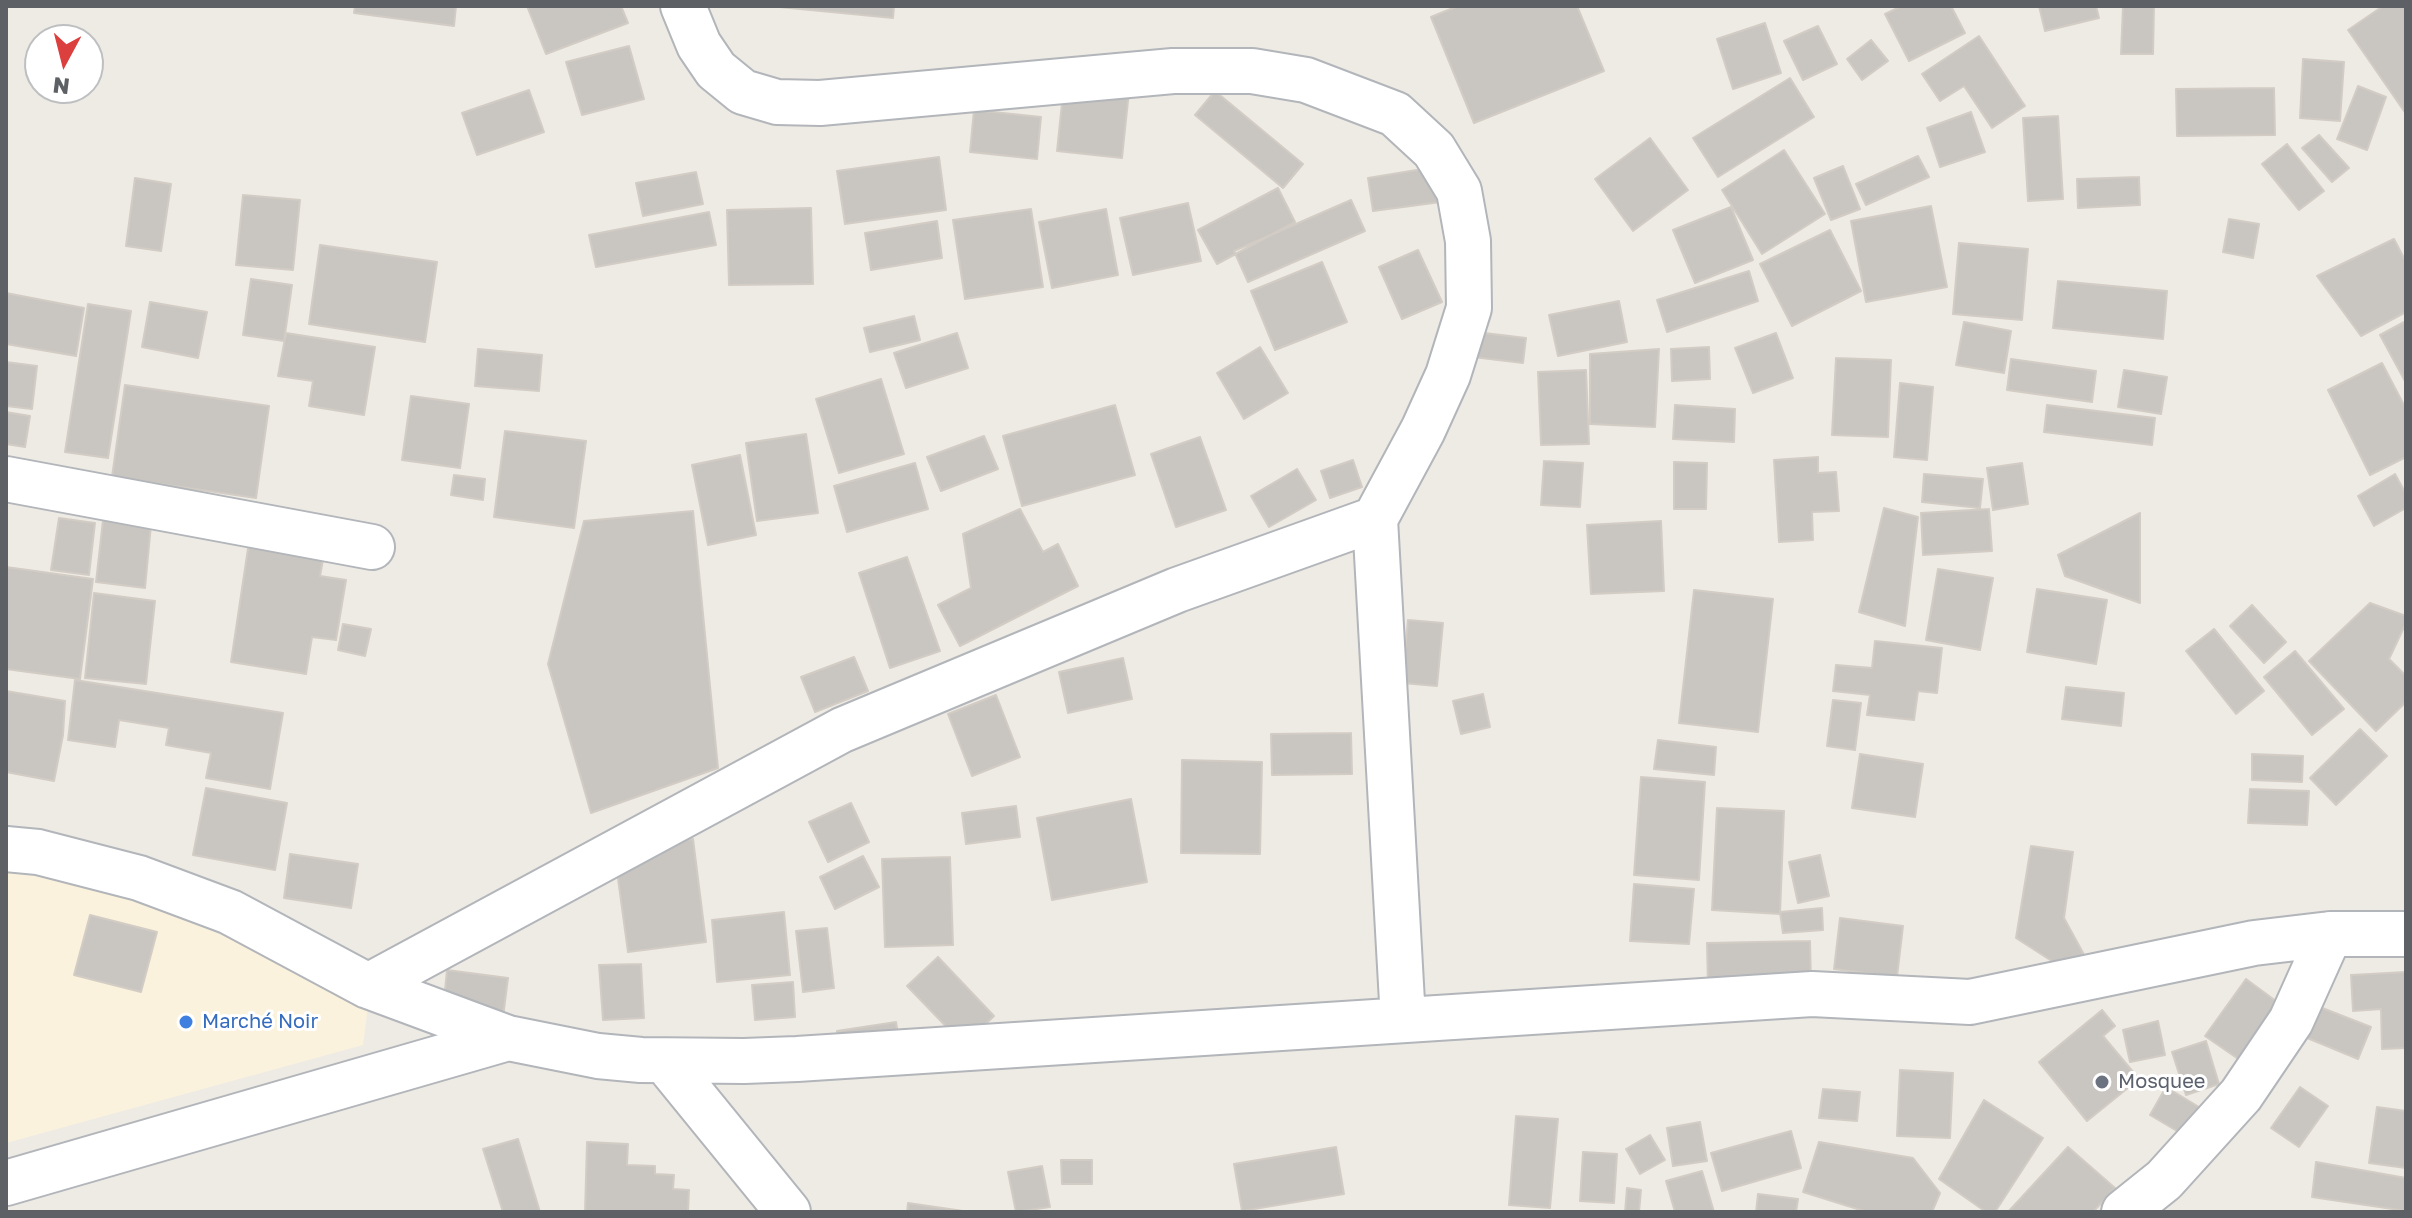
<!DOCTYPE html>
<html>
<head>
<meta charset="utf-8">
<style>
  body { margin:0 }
  #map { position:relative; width:2412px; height:1218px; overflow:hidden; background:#eeebe5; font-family:"Golos Text",sans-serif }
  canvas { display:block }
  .frame { position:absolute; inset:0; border:8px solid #5d6064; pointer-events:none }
  .north { position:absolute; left:24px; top:24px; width:80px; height:80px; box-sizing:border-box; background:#fff; border:2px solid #bebfc1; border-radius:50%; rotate:187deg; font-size:22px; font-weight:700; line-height:32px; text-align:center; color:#5d6064 }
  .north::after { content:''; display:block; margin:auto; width:28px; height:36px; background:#db3f3e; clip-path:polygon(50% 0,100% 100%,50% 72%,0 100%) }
</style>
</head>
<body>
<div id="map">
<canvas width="2412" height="1218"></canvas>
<div class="frame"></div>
<div class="north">N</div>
</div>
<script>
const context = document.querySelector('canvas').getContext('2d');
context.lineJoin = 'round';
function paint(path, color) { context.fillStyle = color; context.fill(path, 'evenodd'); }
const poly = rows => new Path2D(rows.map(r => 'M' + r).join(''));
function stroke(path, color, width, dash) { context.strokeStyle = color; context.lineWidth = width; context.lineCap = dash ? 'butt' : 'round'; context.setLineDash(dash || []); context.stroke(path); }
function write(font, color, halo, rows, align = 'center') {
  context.font = font + ' "Golos Text",sans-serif'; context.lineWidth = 6; context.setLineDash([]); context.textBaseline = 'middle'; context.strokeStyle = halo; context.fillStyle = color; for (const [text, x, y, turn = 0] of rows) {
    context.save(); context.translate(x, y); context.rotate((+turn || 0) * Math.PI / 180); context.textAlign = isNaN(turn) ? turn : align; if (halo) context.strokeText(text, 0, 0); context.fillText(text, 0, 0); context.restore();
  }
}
paint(poly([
  [6,871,115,889,369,999,363,1045,6,1143]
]), '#fbf2dd');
const building = poly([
  [355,6,456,6,454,26,354,13,355,6],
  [527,6,621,6,628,23,546,54,527,6],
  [769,6,894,6,893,18,769,6],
  [1458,6,1577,6,1604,71,1474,123,1431,17,1458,6],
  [1902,6,1951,6,1965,33,1909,61,1885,14,1902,6],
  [2039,6,2096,6,2099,18,2045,31,2039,6],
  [2123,6,2154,6,2153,54,2121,54,2123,6],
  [2383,6,2406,6,2406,114,2348,30,2383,6],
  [1765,23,1781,73,1733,89,1717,39,1765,23],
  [1818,26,1837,64,1803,80,1784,41,1818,26],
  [1979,36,2025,106,1992,128,1964,86,1940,101,1922,74,1979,36],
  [1871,40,1888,61,1862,80,1847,59,1871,40],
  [629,46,644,99,582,115,566,62,629,46],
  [2303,59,2344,62,2340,121,2300,118,2303,59],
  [1065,74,1130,82,1122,158,1057,151,1065,74],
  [1790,78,1814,117,1718,177,1693,138,1790,78],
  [2358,86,2386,97,2367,150,2337,139,2358,86],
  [2274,88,2275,135,2177,136,2176,89,2274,88],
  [529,90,544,132,477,155,462,113,529,90],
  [1215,91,1303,164,1283,188,1195,115,1215,91],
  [974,110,1041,117,1037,159,970,152,974,110],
  [1971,112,1985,152,1940,167,1927,128,1971,112],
  [2058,116,2063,199,2028,201,2023,118,2058,116],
  [2319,135,2349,168,2332,182,2302,148,2319,135],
  [1650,138,1688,190,1633,231,1595,179,1650,138],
  [2287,144,2324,191,2299,210,2262,164,2287,144],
  [1784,150,1825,214,1762,254,1722,190,1784,150],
  [1918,156,1929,177,1866,205,1856,184,1918,156],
  [939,157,946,210,845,224,837,171,939,157],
  [1843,166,1860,209,1831,220,1814,178,1843,166],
  [1435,167,1441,202,1373,211,1368,178,1435,167],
  [696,172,703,204,643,216,636,183,696,172],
  [2139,177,2140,205,2078,208,2077,179,2139,177],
  [135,178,171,184,161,251,126,246,135,178],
  [1278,188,1295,222,1217,264,1198,230,1278,188],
  [243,195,300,200,293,270,236,265,243,195],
  [1351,200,1365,231,1248,282,1234,251,1351,200],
  [1188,203,1201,261,1133,275,1120,218,1188,203],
  [1931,206,1947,287,1866,302,1851,221,1931,206],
  [1731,207,1753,260,1695,283,1673,230,1731,207],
  [811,208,813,284,729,285,727,210,811,208],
  [1031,209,1043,287,965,299,953,220,1031,209],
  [1106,209,1118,275,1052,288,1039,222,1106,209],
  [709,212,716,245,596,267,589,235,709,212],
  [2229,219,2259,224,2253,258,2223,252,2229,219],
  [937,221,942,258,871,270,865,233,937,221],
  [1830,230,1861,291,1792,326,1760,264,1830,230],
  [2394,239,2406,262,2406,312,2361,336,2317,276,2394,239],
  [1959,243,2028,249,2022,320,1953,314,1959,243],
  [320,245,437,262,425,342,309,324,320,245],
  [1418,250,1442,302,1402,319,1379,267,1418,250],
  [1322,262,1347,322,1275,350,1251,291,1322,262],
  [1749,271,1758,301,1667,332,1657,300,1749,271],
  [251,279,292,285,284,341,243,335,251,279],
  [2058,281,2167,291,2163,339,2053,328,2058,281],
  [6,293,84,308,76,356,6,344,6,293],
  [1619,301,1627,342,1558,356,1549,315,1619,301],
  [150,302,207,312,198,358,142,347,150,302],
  [88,304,131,311,108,458,65,452,88,304],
  [914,316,920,340,870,352,864,328,914,316],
  [2406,321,2406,383,2380,335,2406,321],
  [1964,322,2011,331,2004,373,1956,365,1964,322],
  [1476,332,1526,338,1523,363,1473,357,1476,332],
  [286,333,375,347,364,415,309,406,313,381,278,376,286,333],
  [957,333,968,368,906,388,894,353,957,333],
  [1776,333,1793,378,1753,393,1735,348,1776,333],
  [1260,347,1288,393,1244,419,1217,373,1260,347],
  [1709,347,1710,379,1672,381,1671,349,1709,347],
  [478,349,542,355,539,391,475,386,478,349],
  [1659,349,1655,427,1590,424,1590,354,1659,349],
  [1836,358,1891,360,1888,437,1832,435,1836,358],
  [2011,359,2096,371,2092,402,2007,390,2011,359],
  [6,362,37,366,32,409,6,406,6,362],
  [2382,363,2406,409,2406,457,2370,475,2328,390,2382,363],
  [1586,370,1589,444,1541,445,1538,372,1586,370],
  [2124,370,2167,377,2161,414,2118,407,2124,370],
  [881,379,904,454,839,473,816,399,881,379],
  [1900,383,1933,387,1927,460,1894,457,1900,383],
  [125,385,269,406,256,498,112,477,125,385],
  [411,396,469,404,460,468,402,460,411,396],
  [1115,405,1135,475,1022,506,1003,436,1115,405],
  [1675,405,1735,409,1734,442,1673,439,1675,405],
  [2047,405,2155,418,2152,445,2044,432,2047,405],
  [6,412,30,416,25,447,6,444,6,412],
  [505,431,586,441,574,528,494,517,505,431],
  [806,434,818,513,757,521,746,443,806,434],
  [984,436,998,469,941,491,927,457,984,436],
  [1200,437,1226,510,1176,527,1151,454,1200,437],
  [740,455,756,535,708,545,692,465,740,455],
  [1818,457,1818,473,1836,472,1839,511,1812,512,1813,540,1779,542,1774,460,1818,457],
  [1353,460,1362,487,1330,498,1321,471,1353,460],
  [1544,461,1583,463,1580,507,1541,505,1544,461],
  [1674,462,1707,463,1706,509,1674,509,1674,462],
  [915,463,928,509,847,532,834,486,915,463],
  [2022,463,2028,504,1993,510,1987,468,2022,463],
  [1297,469,1316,500,1269,527,1251,496,1297,469],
  [1924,474,1983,479,1980,508,1922,502,1924,474],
  [2395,474,2406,494,2406,508,2374,526,2358,496,2395,474],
  [454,475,485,479,483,500,451,495,454,475],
  [1884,508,1918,517,1905,626,1859,612,1884,508],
  [1020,509,1043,552,1058,544,1078,586,960,646,938,605,971,588,963,534,1020,509],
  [1989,509,1992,551,1923,555,1921,513,1989,509],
  [693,511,718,768,591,813,548,664,584,521,693,511],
  [2140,513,2140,603,2065,576,2058,555,2140,513],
  [59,518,95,523,89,575,51,570,59,518],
  [103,520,151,525,145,588,96,582,103,520],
  [1661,521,1664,591,1591,594,1587,525,1661,521],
  [249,542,324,554,320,576,346,580,336,640,312,637,306,674,231,662,249,542],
  [907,557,940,651,890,668,859,573,907,557],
  [6,567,93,579,80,679,6,669,6,567],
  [1938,569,1993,578,1980,650,1926,640,1938,569],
  [2037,589,2107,600,2096,664,2027,652,2037,589],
  [1694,590,1773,599,1758,732,1679,723,1694,590],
  [94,593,155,601,146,684,85,678,94,593],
  [2370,603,2406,616,2406,623,2389,659,2406,676,2406,702,2376,731,2309,661,2370,603],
  [2252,605,2286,642,2264,663,2230,626,2252,605],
  [1408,620,1443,623,1437,686,1402,683,1408,620],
  [343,624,371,629,365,656,338,650,343,624],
  [2214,629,2264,691,2236,714,2186,651,2214,629],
  [1875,641,1942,648,1937,693,1918,691,1914,720,1867,715,1870,695,1833,691,1836,665,1872,668,1875,641],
  [2295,651,2344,709,2312,735,2264,677,2295,651],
  [854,657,868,691,815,712,801,677,854,657],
  [1123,658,1132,699,1068,713,1059,672,1123,658],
  [75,680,283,713,270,789,206,778,211,753,166,745,169,728,119,720,115,747,68,740,75,680],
  [2066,687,2124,693,2121,726,2062,719,2066,687],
  [6,691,65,701,63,735,54,781,6,772,6,691],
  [1483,694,1490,727,1461,734,1453,701,1483,694],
  [996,695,1020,757,972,776,948,714,996,695],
  [1833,700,1861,703,1855,750,1827,746,1833,700],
  [2360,729,2387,756,2336,805,2310,778,2360,729],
  [1351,733,1352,774,1272,775,1271,734,1351,733],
  [1658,740,1716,747,1714,775,1654,769,1658,740],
  [1860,754,1923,764,1915,817,1852,808,1860,754],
  [2252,754,2303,756,2302,782,2252,780,2252,754],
  [1182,760,1262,762,1260,854,1181,853,1182,760],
  [1641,777,1705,782,1699,880,1634,875,1641,777],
  [206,788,287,803,275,870,193,855,206,788],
  [2250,789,2309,791,2307,825,2248,823,2250,789],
  [1131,799,1147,882,1052,900,1037,818,1131,799],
  [851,803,869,842,828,862,809,822,851,803],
  [1016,806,1020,837,966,844,962,813,1016,806],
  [1717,808,1784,811,1780,914,1712,910,1717,808],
  [693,839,706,942,628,952,614,849,693,839],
  [2031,846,2073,852,2064,918,2088,962,2061,967,2016,938,2031,846],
  [290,854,358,864,351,908,284,898,290,854],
  [1820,855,1829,896,1798,903,1789,862,1820,855],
  [863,856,879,887,835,909,820,877,863,856],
  [950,857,953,945,885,947,882,859,950,857],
  [1634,884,1694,889,1689,944,1630,941,1634,884],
  [1822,908,1823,930,1783,933,1780,912,1822,908],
  [784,912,790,975,717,982,712,920,784,912],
  [90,915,157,932,141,992,74,975,90,915],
  [1840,918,1903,926,1897,977,1834,969,1840,918],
  [827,928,834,988,803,992,796,931,827,928],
  [1810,941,1811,984,1708,986,1707,943,1810,941],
  [938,957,994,1016,964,1045,907,986,938,957],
  [641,964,644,1018,603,1020,599,965,641,964],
  [447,970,508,978,503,1017,443,1010,447,970],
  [2406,972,2406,1048,2382,1049,2381,1009,2353,1011,2351,975,2406,972],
  [2246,979,2284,1007,2244,1063,2205,1036,2246,979],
  [793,982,795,1017,755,1020,752,985,793,982],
  [2312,1004,2371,1027,2358,1059,2300,1035,2312,1004],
  [2102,1010,2115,1026,2103,1036,2139,1079,2087,1121,2039,1062,2102,1010],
  [2158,1021,2165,1055,2130,1062,2123,1030,2158,1021],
  [896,1022,900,1047,840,1055,837,1031,896,1022],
  [2206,1041,2219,1084,2186,1095,2172,1052,2206,1041],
  [1900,1070,1953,1073,1950,1138,1897,1136,1900,1070],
  [2166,1087,2199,1107,2182,1134,2150,1115,2166,1087],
  [2300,1087,2328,1106,2299,1147,2271,1128,2300,1087],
  [1823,1089,1860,1092,1857,1121,1819,1118,1823,1089],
  [1984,1100,2043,1138,1995,1212,1986,1212,1939,1179,1984,1100],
  [2377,1107,2406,1111,2406,1168,2369,1163,2377,1107],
  [1516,1116,1558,1119,1550,1208,1509,1205,1516,1116],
  [1700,1122,1707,1161,1673,1166,1667,1128,1700,1122],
  [1791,1131,1801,1168,1722,1191,1711,1153,1791,1131],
  [1650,1135,1665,1160,1640,1174,1626,1149,1650,1135],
  [518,1139,540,1212,503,1212,483,1149,518,1139],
  [587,1142,628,1144,627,1165,655,1166,655,1174,674,1175,673,1189,689,1190,688,1212,585,1212,587,1142],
  [1819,1142,1913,1158,1940,1193,1932,1212,1867,1212,1803,1192,1819,1142],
  [1336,1147,1344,1194,1242,1211,1234,1164,1336,1147],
  [2068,1147,2115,1188,2093,1212,2008,1212,2068,1147],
  [1583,1152,1617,1154,1614,1203,1580,1201,1583,1152],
  [1061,1160,1092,1160,1092,1184,1062,1184,1061,1160],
  [2316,1162,2406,1178,2406,1211,2312,1197,2316,1162],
  [1042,1166,1050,1207,1016,1212,1008,1172,1042,1166],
  [1702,1171,1714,1212,1675,1212,1666,1181,1702,1171],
  [1627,1188,1641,1190,1639,1212,1625,1212,1627,1188],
  [1758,1194,1798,1199,1796,1212,1756,1212,1758,1194],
  [908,1203,970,1212,907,1212,908,1203]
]);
paint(building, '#c9c6c2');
stroke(building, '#d2ccc4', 2);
const minor = poly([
  [683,6,699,45,716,70,743,92,777,102,820,103,1173,71,1252,71,1306,80,1395,114,1434,150,1459,191,1468,241,1469,308,1448,375,1423,430,1375,519,1403,1020],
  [6,479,372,547],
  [6,849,38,852,139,878,230,912,368,986,508,1038,598,1056,641,1060,744,1061,797,1059,1812,994,1970,1002,2254,943,2330,934,2406,934],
  [368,986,842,730,1177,590,1375,519],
  [665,1061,788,1212],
  [6,1183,508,1038],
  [2124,1212,2164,1180,2241,1095,2291,1021,2330,934]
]);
stroke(minor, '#b2b5b9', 48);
stroke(minor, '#fff', 44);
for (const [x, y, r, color] of [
  [186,1022,8,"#3f7fe0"],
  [2102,1082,8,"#6b7280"]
]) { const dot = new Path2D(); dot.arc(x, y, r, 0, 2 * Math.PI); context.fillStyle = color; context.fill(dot); stroke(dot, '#fff', 3); }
write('20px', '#366cbe', '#fff', [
  ["Marché Noir",202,1022]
], 'left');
write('20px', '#5b616d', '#fff', [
  ["Mosquee",2118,1082]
], 'left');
</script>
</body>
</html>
